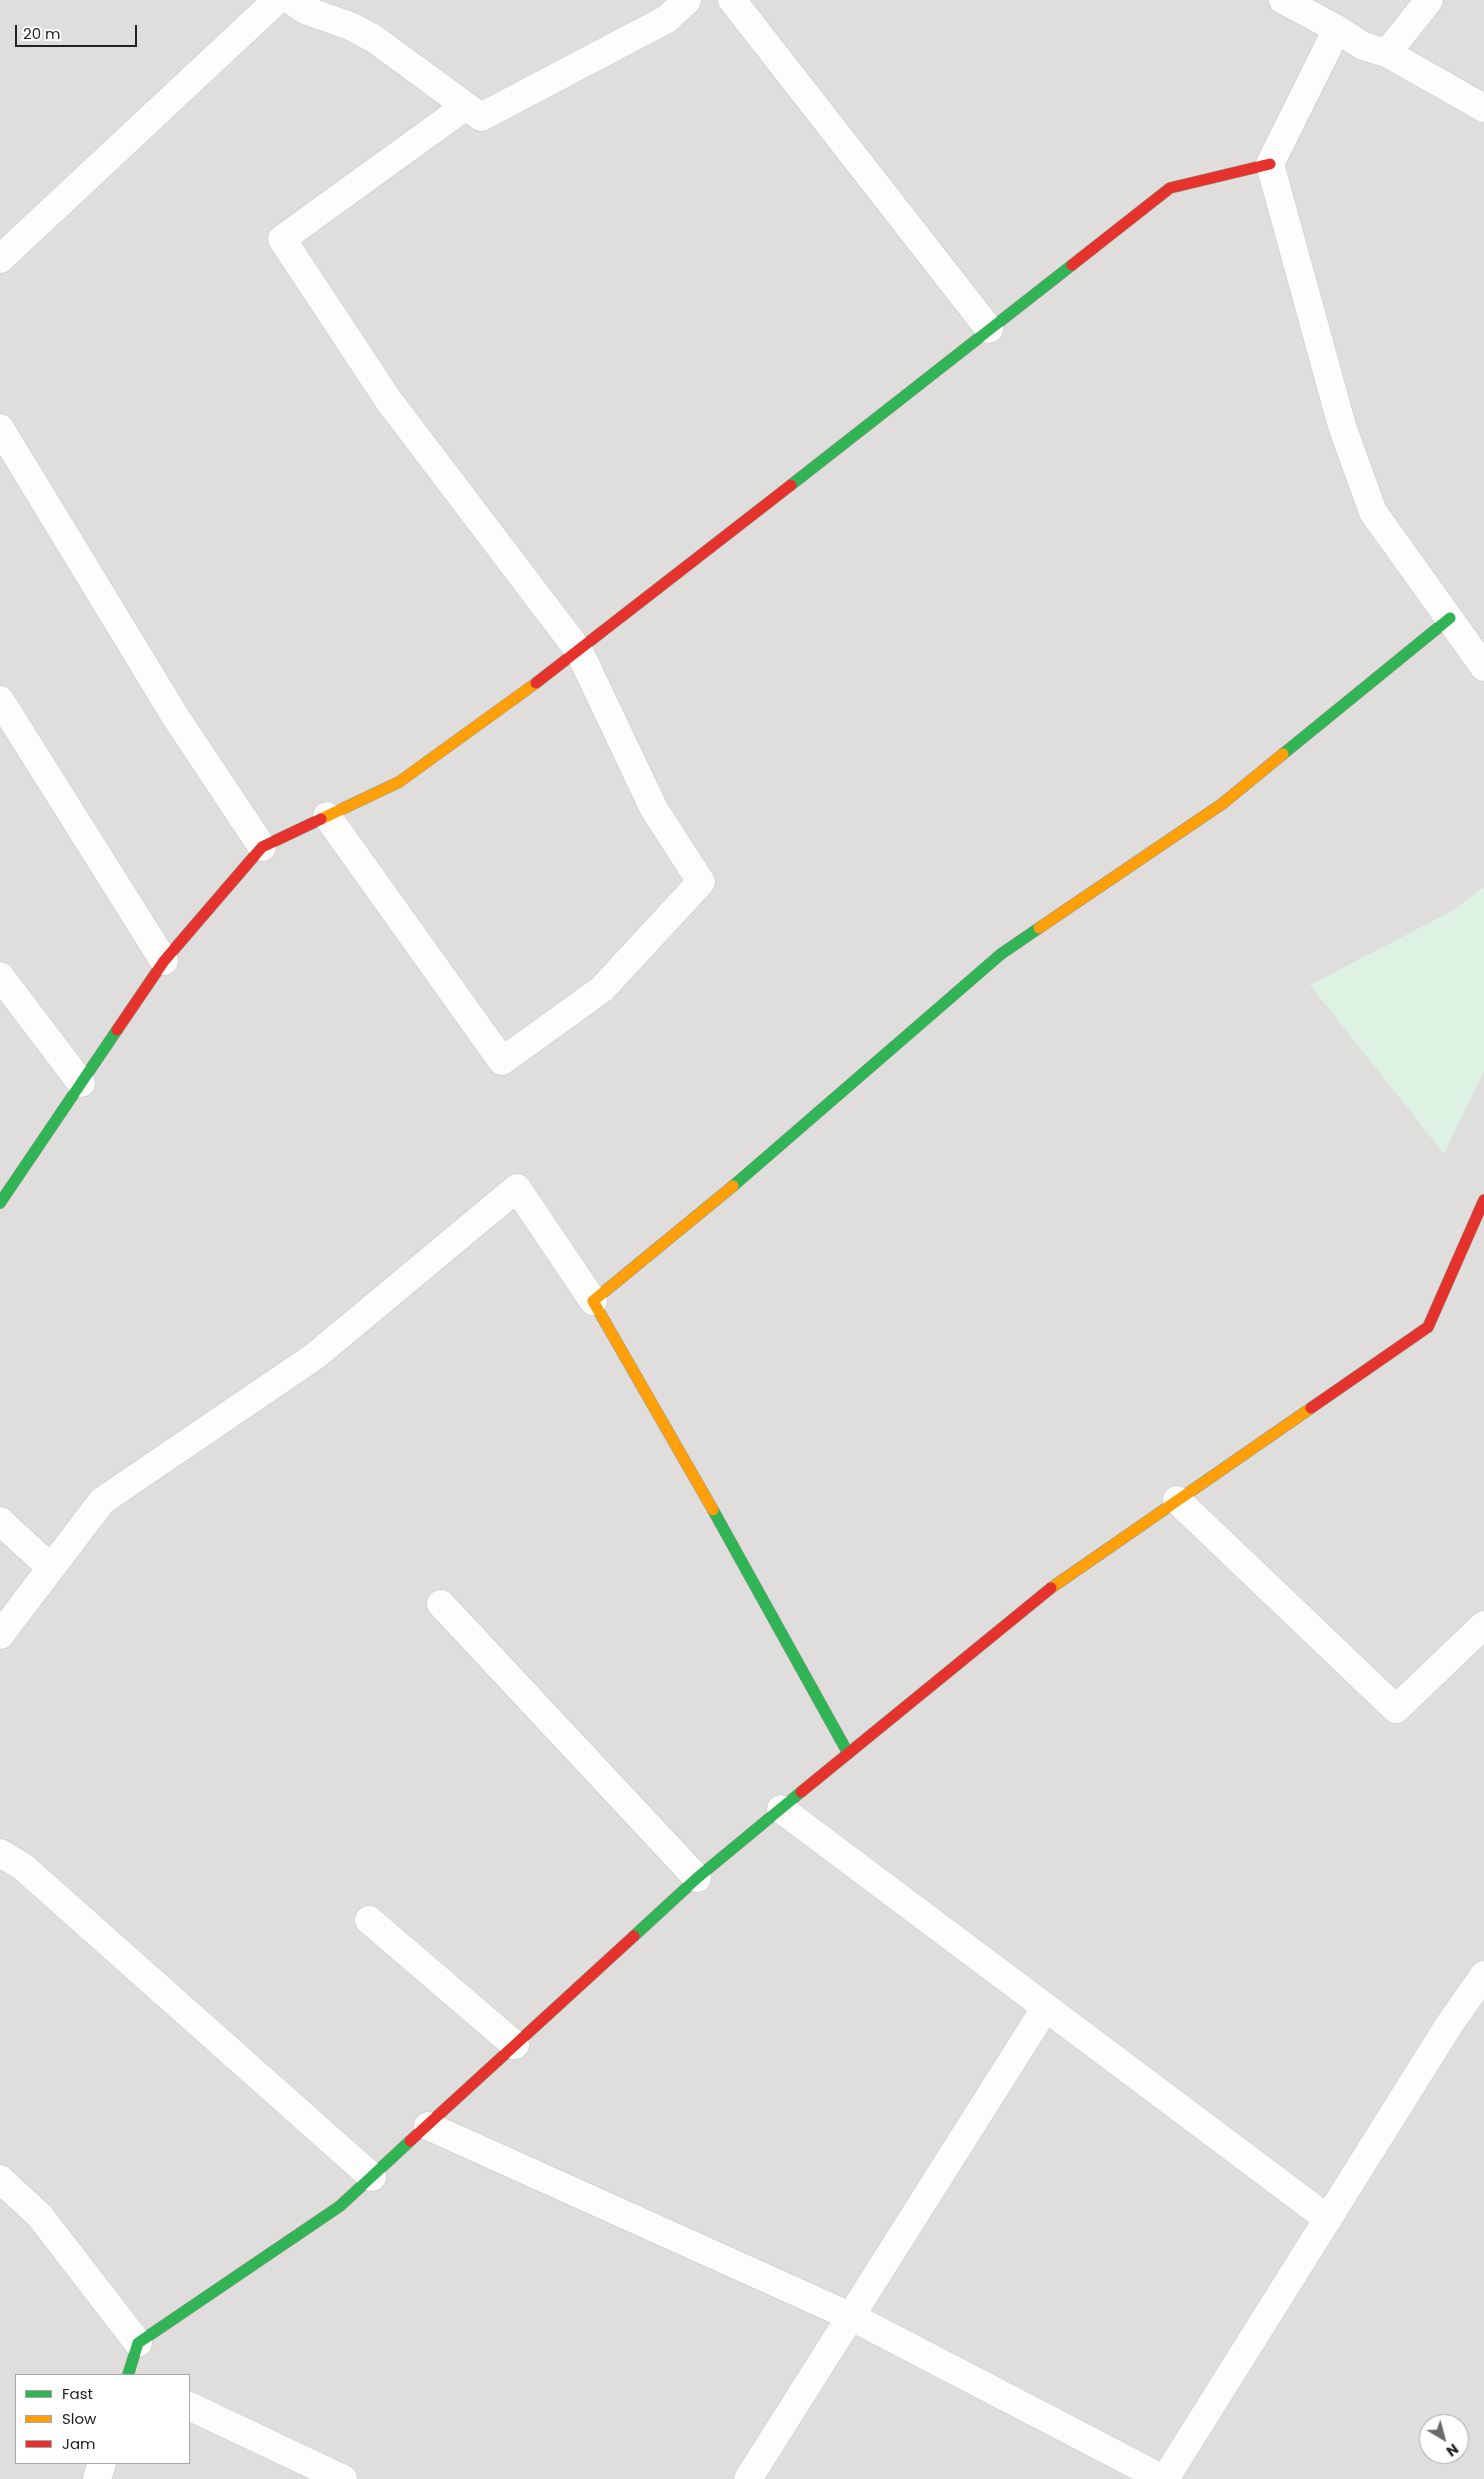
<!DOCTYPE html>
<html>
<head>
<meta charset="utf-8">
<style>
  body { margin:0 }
  #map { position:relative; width:1484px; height:2479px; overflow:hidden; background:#f0efeb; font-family:Poppins,sans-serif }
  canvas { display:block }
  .legend { position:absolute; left:15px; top:2374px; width:175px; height:90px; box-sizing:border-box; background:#fff; border:1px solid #a7a7a7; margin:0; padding:6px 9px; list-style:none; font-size:15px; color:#222 }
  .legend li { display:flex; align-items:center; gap:10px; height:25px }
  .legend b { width:25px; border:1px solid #a7a7a7 }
  .north { position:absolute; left:1419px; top:2414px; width:50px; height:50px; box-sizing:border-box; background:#fff; border:1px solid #a7a7a7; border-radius:50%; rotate:143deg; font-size:14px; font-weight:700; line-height:20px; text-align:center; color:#222 }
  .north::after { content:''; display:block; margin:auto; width:18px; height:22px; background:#6a6a68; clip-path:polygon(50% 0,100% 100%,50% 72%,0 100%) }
  .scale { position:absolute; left:15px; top:25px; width:122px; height:22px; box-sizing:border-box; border:2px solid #222; border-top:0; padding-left:6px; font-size:15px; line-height:18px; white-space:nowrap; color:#222; -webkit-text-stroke:4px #fff; paint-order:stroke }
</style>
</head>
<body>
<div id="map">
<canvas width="1484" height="2479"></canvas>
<ul class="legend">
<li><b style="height:6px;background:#30b455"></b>Fast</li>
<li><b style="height:6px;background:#ff9f0a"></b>Slow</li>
<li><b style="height:6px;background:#e5322d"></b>Jam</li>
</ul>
<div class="north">N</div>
<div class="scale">20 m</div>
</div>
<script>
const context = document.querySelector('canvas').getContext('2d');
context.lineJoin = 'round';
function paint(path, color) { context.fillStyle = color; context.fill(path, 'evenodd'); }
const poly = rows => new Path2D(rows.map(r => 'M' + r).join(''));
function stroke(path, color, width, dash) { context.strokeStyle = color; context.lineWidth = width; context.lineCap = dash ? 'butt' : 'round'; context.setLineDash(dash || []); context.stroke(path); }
paint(poly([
  [0,0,1484,0,1484,2479,0,2479],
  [16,2375,189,2375,189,2463,16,2463],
  [1429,2424,1459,2424,1459,2454,1429,2454]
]), '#dfdedc');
paint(poly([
  [1484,887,1484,1071,1444,1154,1310,985,1452,911]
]), '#ddf2e2');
const street = poly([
  [291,0,305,10,350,26,373,38,481,117,667,19,687,0],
  [732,0,989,329],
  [1283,0,1337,29,1363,46,1387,53,1484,108],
  [1337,29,1270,164,1342,426,1373,512,1484,667],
  [1387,53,1429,0],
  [0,259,277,0],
  [0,428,175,716,262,847],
  [0,700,164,961],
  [327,816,502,1061,602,989,701,882,654,809,579,651,389,401,282,239,466,106],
  [0,976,81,1083],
  [1177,1500,1396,1709,1484,1625],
  [0,1521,51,1568],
  [441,1604,697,1878],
  [0,1635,102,1501,315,1356,517,1188,593,1301],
  [781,1809,1328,2219],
  [0,1853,22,1866,372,2177],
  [369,1920,515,2045],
  [428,2126,852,2317,1163,2479],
  [0,2179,40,2216,138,2343],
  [189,2406,343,2479],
  [97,2479,102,2463],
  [748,2479,1046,2007],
  [1165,2479,1449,2025,1484,1975]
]);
const fast = poly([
  [791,485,1072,265],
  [1283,754,1450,618],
  [733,1186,1001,954,1039,928],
  [0,1203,117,1030],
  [713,1510,848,1753],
  [634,1936,697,1878,801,1792],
  [128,2375,138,2343,340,2206,410,2141]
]);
const slow = poly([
  [321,819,399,782,536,683],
  [1039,928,1222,804,1283,754],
  [713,1510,593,1301,733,1186],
  [1051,1588,1311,1408]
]);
const jam = poly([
  [1072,265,1170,188,1270,164],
  [536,683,791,485],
  [117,1030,164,961,262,847,321,819],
  [1311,1408,1428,1327,1484,1200],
  [801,1792,1051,1588],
  [410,2141,634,1936]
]);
stroke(street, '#c6c5c3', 29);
stroke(fast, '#929885', 12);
stroke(slow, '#929885', 12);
stroke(jam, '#929885', 12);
stroke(street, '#fdfdfc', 28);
stroke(fast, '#30b455', 11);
stroke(slow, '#ff9f0a', 11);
stroke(jam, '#e5322d', 11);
</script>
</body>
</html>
